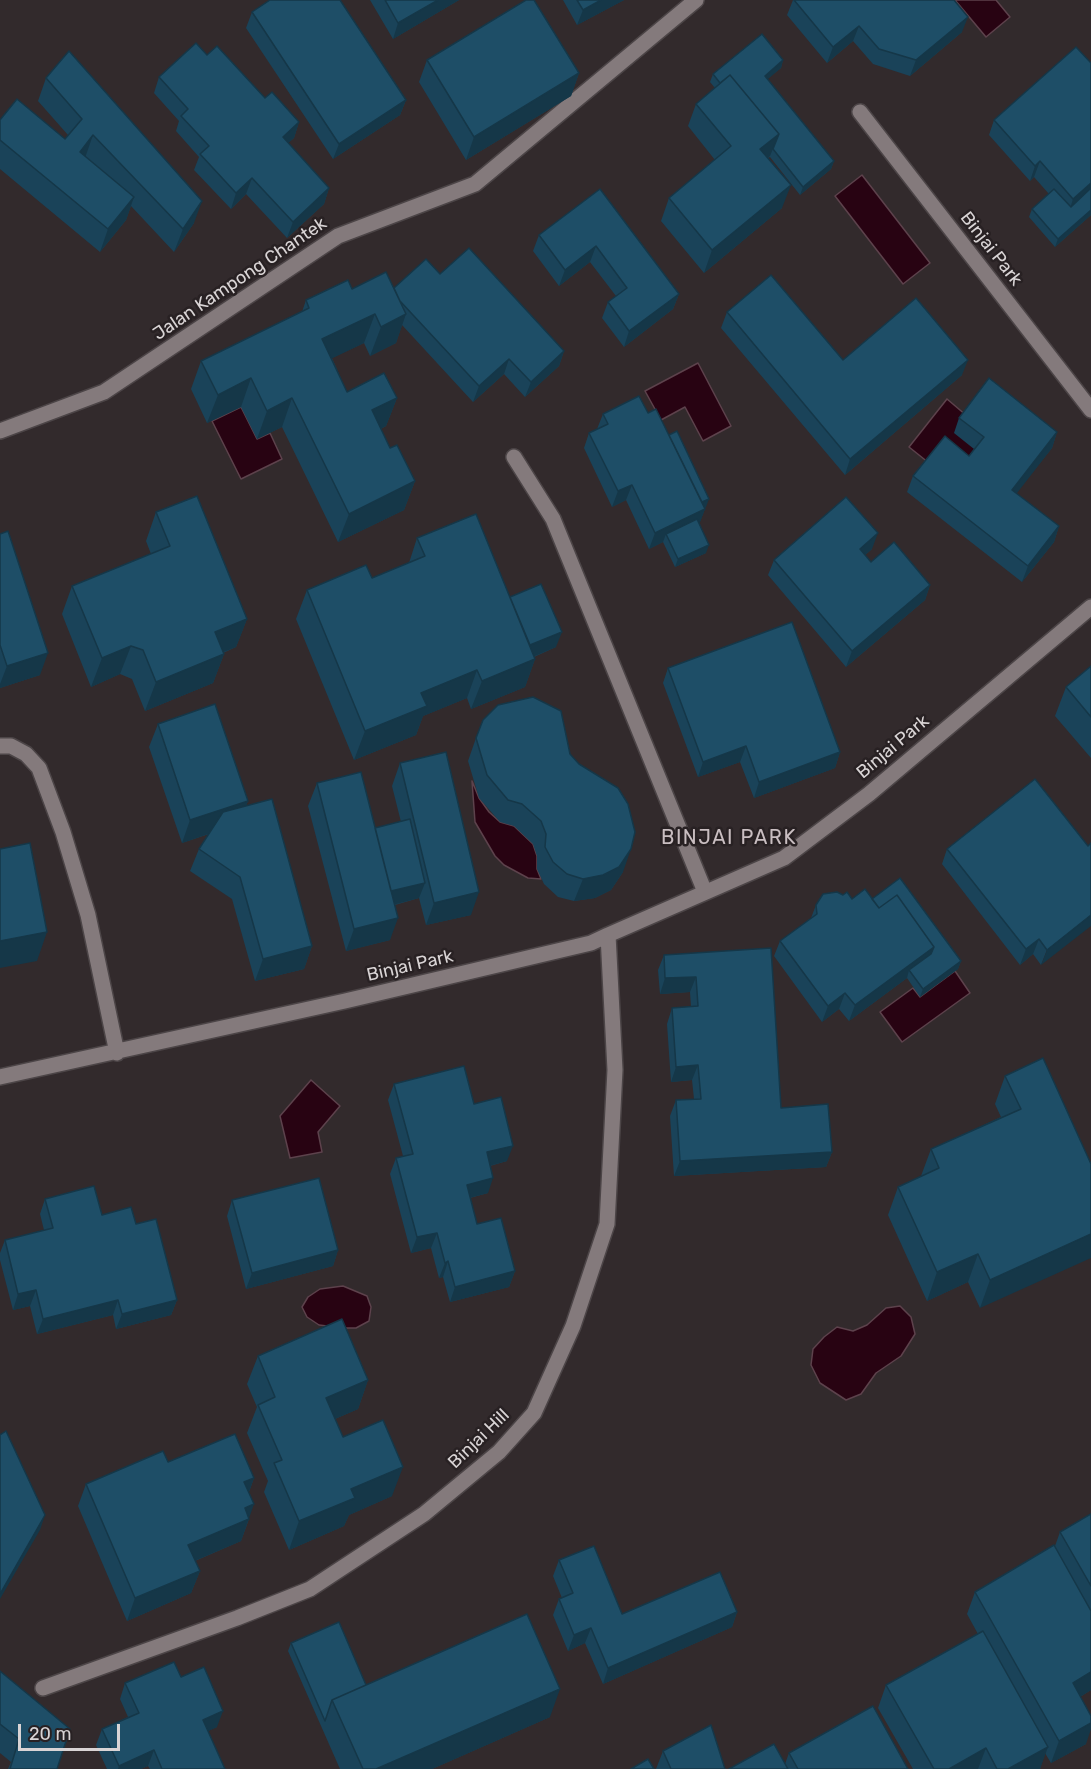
<!DOCTYPE html>
<html>
<head>
<meta charset="utf-8">
<style>
  body { margin:0 }
  #map { position:relative; width:1091px; height:1769px; overflow:hidden; background:#322a2c; font-family:Rubik,sans-serif }
  canvas { display:block }
  .scale { position:absolute; left:18px; top:1724px; width:102px; height:27px; box-sizing:border-box; border:3px solid #d9d4d5; border-top:0; padding-left:8px; font-size:18px; line-height:21px; white-space:nowrap; color:#d9d4d5; -webkit-text-stroke:4px #282123; paint-order:stroke }
</style>
</head>
<body>
<div id="map">
<canvas width="1091" height="1769"></canvas>
<div class="scale">20 m</div>
</div>
<script>
const context = document.querySelector('canvas').getContext('2d');
context.lineJoin = 'round';
function paint(path, color) { context.fillStyle = color; context.fill(path, 'evenodd'); }
const poly = rows => new Path2D(rows.map(r => 'M' + r).join(''));
function stroke(path, color, width, dash) { context.strokeStyle = color; context.lineWidth = width; context.lineCap = dash ? 'butt' : 'round'; context.setLineDash(dash || []); context.stroke(path); }
function write(font, color, halo, rows, align = 'center') {
  context.font = font + ' Rubik,sans-serif'; context.lineWidth = 5; context.setLineDash([]); context.textBaseline = 'middle'; context.strokeStyle = halo; context.fillStyle = color; for (const [text, x, y, turn = 0] of rows) {
    context.save(); context.translate(x, y); context.rotate((+turn || 0) * Math.PI / 180); context.textAlign = isNaN(turn) ? turn : align; if (halo) context.strokeText(text, 0, 0); context.fillText(text, 0, 0); context.restore();
  }
}
const water = poly([
  [955,0,996,0,1010,17,986,37,955,0],
  [862,175,930,263,903,284,835,196,862,175],
  [698,363,731,426,703,441,685,407,661,420,645,391,698,363],
  [947,399,967,416,978,453,964,471,929,463,909,447,947,399],
  [241,407,257,439,270,433,282,459,241,479,212,421,241,407],
  [472,781,479,798,489,812,500,822,514,826,533,844,537,856,537,869,541,879,528,878,504,865,495,856,475,822,472,781],
  [955,971,970,993,902,1042,880,1012,913,988,920,997,955,971],
  [311,1080,340,1106,318,1132,322,1152,290,1158,280,1116,311,1080],
  [343,1286,367,1296,371,1307,369,1321,356,1328,343,1328,319,1325,307,1317,302,1307,308,1297,320,1289,343,1286],
  [900,1306,911,1317,915,1334,901,1356,876,1373,861,1394,846,1400,820,1383,811,1365,813,1349,824,1337,837,1327,853,1331,867,1325,886,1308,900,1306]
]);
paint(water, '#280312');
stroke(water, '#5d424c', 1.5);
const street = poly([
  [860,112,1091,410],
  [0,431,104,392,338,236,475,184,696,0],
  [514,457,553,519,705,892],
  [0,746,11,746,26,754,39,768,63,832,88,915,117,1053],
  [0,1077,345,1001,591,943,608,935,784,858,869,794,1091,607],
  [43,1688,237,1618,310,1589,424,1514,499,1452,534,1413,573,1326,607,1224,615,1070,608,935]
]);
stroke(street, '#4c4547', 18);
stroke(street, '#847a7c', 15);
paint(poly([
  [370,0,459,0,393,39],
  [563,0,624,0,577,25],
  [793,0,954,0,962,32,910,76,873,64,853,41,827,63,787,15],
  [252,12,406,100,400,115,333,159,246,28],
  [1076,47,1091,215,1055,247,1029,217,1032,209,1049,194,1034,177,1030,181,989,135,994,120],
  [207,55,299,122,294,138,288,143,329,188,324,204,287,238,246,194,231,209,194,170,199,157,176,131,179,121,154,93,159,77],
  [427,60,579,73,571,96,466,160,419,82],
  [783,60,781,68,767,79,834,161,831,169,800,195,770,157,768,158,782,208,704,273,661,221,669,198,715,160,688,126,696,104,715,88,710,82,713,74],
  [46,78,194,223,174,252,131,206,126,220,100,252,0,169,0,120,65,139,68,135,38,101],
  [600,189,679,294,673,309,624,347,602,318,608,302,616,296,590,262,559,286,533,251,539,235],
  [440,274,564,351,559,366,525,397,504,374,473,402,402,325,396,343,370,356,364,343,332,358,347,392,397,398,386,426,381,429,390,448,415,481,404,510,338,542,282,427,257,439,241,407,207,423,191,389,201,361,302,312,306,300,352,289,394,288],
  [727,312,843,360,962,375,845,475,721,328],
  [648,413,669,435,706,507,704,508,705,509,699,524,706,553,675,567,663,542,649,549,626,500,612,507,584,448,589,433,597,429,603,414],
  [959,418,1057,432,1052,448,1016,493,1059,526,1054,542,1022,582,907,492,913,476,969,456,974,449,954,433],
  [156,512,247,619,236,647,223,653,224,654,213,683,145,711,132,679,120,674,91,687,62,614,72,586,151,554,146,541],
  [0,534,40,675,0,688],
  [417,538,510,597,556,647,534,657,535,659,525,687,471,709,467,698,423,716,416,735,354,760,296,619,307,590,372,578,409,563],
  [872,549,865,555,871,562,930,585,925,600,846,667,768,575,774,560],
  [1091,666,1091,758,1055,716,1066,687],
  [668,668,840,752,835,768,754,798,740,762,698,777,663,683],
  [158,724,248,801,246,806,312,946,304,969,255,981,232,899,190,871,199,849,209,834,182,843,149,747],
  [476,738,570,754,579,764,623,872,611,890,595,898,574,901,558,897,544,884,537,869,537,856,533,844,514,826,500,822,479,798,468,761],
  [400,763,471,915,426,925,419,898,395,905,390,940,346,951,308,806,317,783,375,828,401,822,392,786],
  [1088,846,1041,965,1033,954,1020,965,942,864,947,849],
  [852,899,872,899,961,961,958,969,920,997,907,978,849,1021,839,1009,822,1022,774,956,780,941,811,918,816,905],
  [771,948,781,1108,832,1152,826,1167,674,1176,670,1116,676,1100,694,1099,692,1080,671,1082,667,1024,672,1008,691,1007,690,992,660,994,658,970,664,955],
  [1005,1076,1091,1164,980,1308,968,1282,927,1301,888,1215,898,1187,921,1176,931,1149,1001,1117,995,1104],
  [394,1084,474,1104,507,1161,490,1166,488,1193,470,1198,477,1224,515,1271,509,1287,450,1302,443,1277,439,1278,431,1248,411,1253,390,1174,396,1158,403,1156,388,1100],
  [45,1199,102,1215,136,1224,177,1300,171,1315,116,1329,113,1315,37,1334,30,1306,13,1310,0,1260,0,1253,5,1240,44,1230,40,1214],
  [232,1200,338,1250,333,1266,246,1289,227,1216],
  [258,1356,368,1380,358,1409,335,1419,343,1437,392,1496,349,1515,344,1526,289,1550,264,1492,268,1481,247,1433,257,1407,247,1384],
  [168,1462,254,1478,249,1492,249,1519,241,1541,195,1561,200,1571,191,1593,127,1621,78,1506,86,1484],
  [1091,1514,1091,1690,1080,1697,1086,1744,1051,1763,1045,1753,1040,1769,913,1769,878,1708,886,1685,978,1634,967,1614,975,1592,1055,1546,1060,1532],
  [559,1560,622,1614,737,1612,732,1627,603,1684,585,1643,568,1651,553,1615,559,1599,562,1598,553,1576],
  [291,1643,366,1685,550,1717,432,1769,340,1769,288,1651],
  [0,1671,57,1769,8,1769,11,1762,0,1753],
  [181,1677,217,1727,208,1731,225,1769,150,1769,148,1766,141,1769,107,1769,96,1745,102,1729,128,1717,120,1699,125,1683],
  [663,1751,725,1769,656,1769],
  [789,1753,908,1769,729,1769,785,1764]
]), '#1a4359');
paint(poly([
  [438,0,459,0,393,39,398,23],
  [601,0,624,0,577,25,583,10],
  [968,17,962,32,910,76,916,60],
  [859,26,853,41,827,63,833,47],
  [783,60,781,68,762,84,765,76],
  [579,73,571,96,466,160,474,137],
  [406,100,400,115,333,159,339,144],
  [299,122,294,138,277,153,283,137],
  [779,134,770,156,752,171,760,149],
  [93,135,85,158,80,152],
  [834,161,831,169,800,195,803,187],
  [1040,161,1034,177,1030,181,1035,166],
  [252,178,246,194,231,209,236,193],
  [1091,183,1091,194,1068,215,1073,199],
  [791,185,782,208,704,273,712,250],
  [329,188,324,204,287,238,293,222],
  [134,197,126,220,100,252,108,229],
  [202,201,194,223,174,252,183,229],
  [1091,210,1091,215,1055,247,1058,239],
  [596,246,590,262,559,286,565,270],
  [679,294,673,309,624,347,629,331],
  [375,314,364,343,312,368,322,339],
  [406,314,396,343,370,356,381,327],
  [564,351,559,366,525,397,531,382],
  [509,359,504,374,473,402,479,386],
  [968,360,962,375,845,475,850,459],
  [251,378,241,407,207,423,218,395],
  [292,398,282,427,257,439,267,411],
  [397,398,386,426,361,439,372,410],
  [1057,432,1052,448,1007,506,1012,490],
  [415,481,404,510,338,542,349,514],
  [632,485,626,500,612,507,618,491],
  [709,499,706,507,694,513,696,505],
  [705,509,699,525,666,534,663,542,649,549,655,533],
  [1059,526,1054,542,1022,582,1028,566],
  [878,533,872,549,854,565,860,549],
  [709,545,706,553,675,567,678,559],
  [930,585,925,600,846,667,852,651],
  [247,619,236,647,204,660,215,632],
  [562,632,556,647,516,664,521,649],
  [131,646,120,674,91,687,102,658],
  [48,653,40,675,0,688,0,684,7,666],
  [224,654,213,683,145,711,156,682],
  [535,659,525,687,471,709,482,681],
  [477,670,467,698,423,716,416,735,354,760,365,731,421,693],
  [746,746,740,762,698,777,703,762],
  [840,752,835,768,754,798,759,782],
  [248,801,240,823,182,843,190,820],
  [631,849,623,872,611,890,595,898,574,901,583,879],
  [425,883,419,898,381,908,387,892],
  [479,892,471,915,426,925,434,903],
  [1091,915,1091,926,1041,965,1047,950],
  [398,918,390,940,346,951,354,929],
  [47,932,37,961,0,968,0,941],
  [1039,939,1033,954,1020,965,1026,949],
  [312,946,304,969,255,981,263,959],
  [934,947,929,962,909,970,907,978,849,1021,855,1005],
  [961,961,958,969,920,997,923,989],
  [696,977,690,992,660,994,665,978],
  [845,993,839,1009,822,1022,828,1006],
  [698,1065,692,1080,671,1082,676,1067],
  [513,1146,507,1161,481,1168,487,1152],
  [832,1152,826,1167,674,1176,680,1161],
  [493,1178,488,1193,461,1200,467,1185],
  [437,1233,431,1248,411,1253,417,1237],
  [1091,1234,1091,1258,980,1308,990,1280],
  [338,1250,333,1266,246,1289,252,1273],
  [978,1254,968,1282,927,1301,937,1272],
  [448,1261,443,1277,439,1278,445,1263],
  [515,1271,509,1287,450,1302,455,1287],
  [36,1290,30,1306,13,1310,18,1294],
  [118,1300,113,1315,37,1334,43,1319],
  [177,1300,171,1315,116,1329,122,1314],
  [368,1380,358,1409,316,1427,326,1398],
  [403,1467,392,1496,349,1515,344,1526,289,1550,299,1521,351,1489],
  [254,1478,246,1500,244,1482],
  [254,1504,241,1541,180,1567,188,1545,245,1508],
  [45,1515,40,1530,0,1599,0,1594],
  [200,1571,191,1593,127,1621,135,1598],
  [737,1612,732,1627,603,1684,608,1668],
  [591,1628,585,1643,568,1651,574,1635],
  [1091,1672,1091,1690,1065,1706,1073,1683],
  [560,1689,550,1717,432,1769,376,1769],
  [223,1711,217,1727,198,1736,203,1720],
  [1091,1723,1091,1729,1086,1744,1051,1763,1059,1741],
  [1048,1747,1040,1769,1008,1769],
  [986,1748,978,1769,949,1769],
  [154,1750,148,1766,141,1769,118,1769,119,1766]
]), '#153748');
const building = poly([
  [270,0,340,0,406,100,339,144,252,12,270,0],
  [385,0,438,0,398,23,385,0],
  [526,0,534,0,579,73,474,137,427,60,526,0],
  [577,0,601,0,583,10,577,0],
  [794,0,954,0,968,17,916,60,879,49,859,26,833,47,794,0],
  [762,34,783,60,765,76,834,161,803,187,773,149,779,134,730,75,720,83,713,74,762,34],
  [196,43,207,55,217,46,265,98,272,92,299,122,283,137,329,188,293,222,252,178,236,193,200,154,209,146,181,116,188,109,159,77,196,43],
  [1076,47,1091,63,1091,183,1073,199,1040,161,1035,166,994,120,1076,47],
  [69,51,202,201,183,229,93,135,80,152,134,197,108,229,0,140,0,120,17,99,65,139,82,119,46,78,69,51],
  [730,75,779,134,760,149,791,185,712,250,669,198,731,146,696,104,730,75],
  [1091,188,1091,210,1058,239,1032,209,1054,189,1071,207,1091,188],
  [600,189,679,294,629,331,608,302,627,288,596,246,565,270,539,235,600,189],
  [469,248,564,351,531,382,509,359,479,386,400,301,394,288,426,259,440,274,469,248],
  [386,272,406,314,381,327,375,314,322,339,347,392,384,373,397,398,372,410,390,448,397,445,415,481,349,514,292,398,267,411,251,378,218,395,201,361,309,308,306,300,348,280,352,289,386,272],
  [771,275,843,360,916,298,968,360,850,459,727,312,771,275],
  [989,378,1057,432,1012,490,1059,526,1028,566,913,476,945,436,969,456,984,437,959,418,989,378],
  [639,396,648,413,656,409,705,509,655,533,632,485,618,491,589,433,608,424,603,414,639,396],
  [677,431,709,499,702,502,669,435,677,431],
  [197,496,247,619,215,632,224,654,156,682,143,650,131,646,102,658,72,586,170,546,156,512,197,496],
  [846,497,878,533,860,549,871,562,894,542,930,585,852,651,774,560,846,497],
  [476,514,535,659,482,681,477,670,421,693,427,706,365,731,307,590,366,565,372,578,425,556,417,538,476,514],
  [697,519,709,545,678,559,666,534,697,519],
  [8,531,48,653,7,666,0,645,0,534,8,531],
  [541,584,562,632,530,645,510,597,541,584],
  [792,622,840,752,759,782,746,746,703,762,668,668,792,622],
  [1091,666,1091,717,1066,687,1091,666],
  [533,697,561,711,570,754,579,764,618,788,628,804,635,832,631,849,619,867,603,875,583,879,567,874,553,862,545,847,546,834,541,821,522,804,508,800,487,775,476,738,483,720,498,705,533,697],
  [215,704,248,801,190,820,158,724,215,704],
  [446,752,479,892,434,903,400,763,446,752],
  [361,772,398,918,354,929,317,783,361,772],
  [1035,779,1088,846,1091,843,1091,915,1047,950,1039,939,1026,949,947,849,1035,779],
  [272,799,312,946,263,959,240,877,199,849,223,812,272,799],
  [410,819,425,883,391,891,375,828,410,819],
  [30,843,47,932,0,941,0,849,30,843],
  [900,878,961,961,923,989,909,970,931,954,934,947,897,895,879,908,872,899,900,878],
  [865,889,879,908,897,895,934,947,855,1005,845,993,828,1006,780,941,817,914,816,905,823,894,837,892,843,895,847,892,852,899,865,889],
  [771,948,781,1108,828,1104,832,1152,680,1161,676,1100,701,1099,698,1065,676,1067,672,1008,698,1006,696,977,665,978,664,955,771,948],
  [1043,1058,1091,1164,1091,1234,990,1280,978,1254,937,1272,898,1187,939,1168,931,1149,1021,1109,1005,1076,1043,1058],
  [464,1066,474,1104,501,1097,513,1146,487,1152,493,1178,467,1185,477,1224,501,1218,515,1271,455,1287,448,1261,445,1263,437,1233,417,1237,396,1158,413,1154,394,1084,464,1066],
  [319,1178,338,1250,252,1273,232,1200,319,1178],
  [94,1186,102,1215,131,1207,136,1224,156,1219,177,1300,122,1314,118,1300,43,1319,36,1290,18,1294,5,1240,53,1228,45,1199,94,1186],
  [342,1319,368,1380,326,1398,343,1437,383,1420,403,1467,351,1489,355,1498,299,1521,274,1463,282,1460,258,1405,275,1397,258,1356,342,1319],
  [6,1431,45,1515,0,1594,0,1435,6,1431],
  [235,1434,254,1478,244,1482,254,1504,245,1508,249,1519,188,1545,200,1571,135,1598,86,1484,163,1451,168,1462,235,1434],
  [1091,1514,1091,1586,1060,1532,1091,1514],
  [1054,1545,1091,1611,1091,1672,1073,1683,1091,1716,1091,1723,1059,1741,975,1592,1054,1545],
  [594,1546,622,1614,720,1572,737,1612,608,1668,591,1628,574,1635,559,1599,573,1593,559,1560,594,1546],
  [527,1614,560,1689,376,1769,363,1769,332,1700,527,1614],
  [339,1622,366,1685,332,1700,325,1721,291,1643,339,1622],
  [983,1631,1048,1747,1008,1769,997,1769,986,1748,949,1769,934,1769,886,1685,983,1631],
  [174,1662,181,1677,204,1667,223,1711,203,1720,225,1769,162,1769,154,1750,119,1766,102,1729,139,1713,125,1683,174,1662],
  [0,1671,70,1729,57,1769,10,1769,19,1739,0,1724,0,1671],
  [873,1706,908,1769,798,1769,789,1753,873,1706],
  [711,1725,725,1769,671,1769,663,1751,711,1725],
  [774,1744,788,1769,729,1769,774,1744],
  [648,1759,654,1769,631,1769,648,1759]
]);
paint(building, '#1e4e67');
stroke(building, '#153748', 1.5);
write('18px', '#d9d4d5', '#282123', [
  ["Binjai Park",991,249,52],
  ["Jalan Kampong Chantek",240,279,-34],
  ["Binjai Park",893,747,-40],
  ["Binjai Park",410,966,-13],
  ["Binjai Hill",479,1439,-44]
]);
context.letterSpacing = '1.5px';
write('20px', '#c9bec1', '#282123', [
  ["BINJAI PARK",729,838]
]);
context.letterSpacing = '0px';
</script>
</body>
</html>
